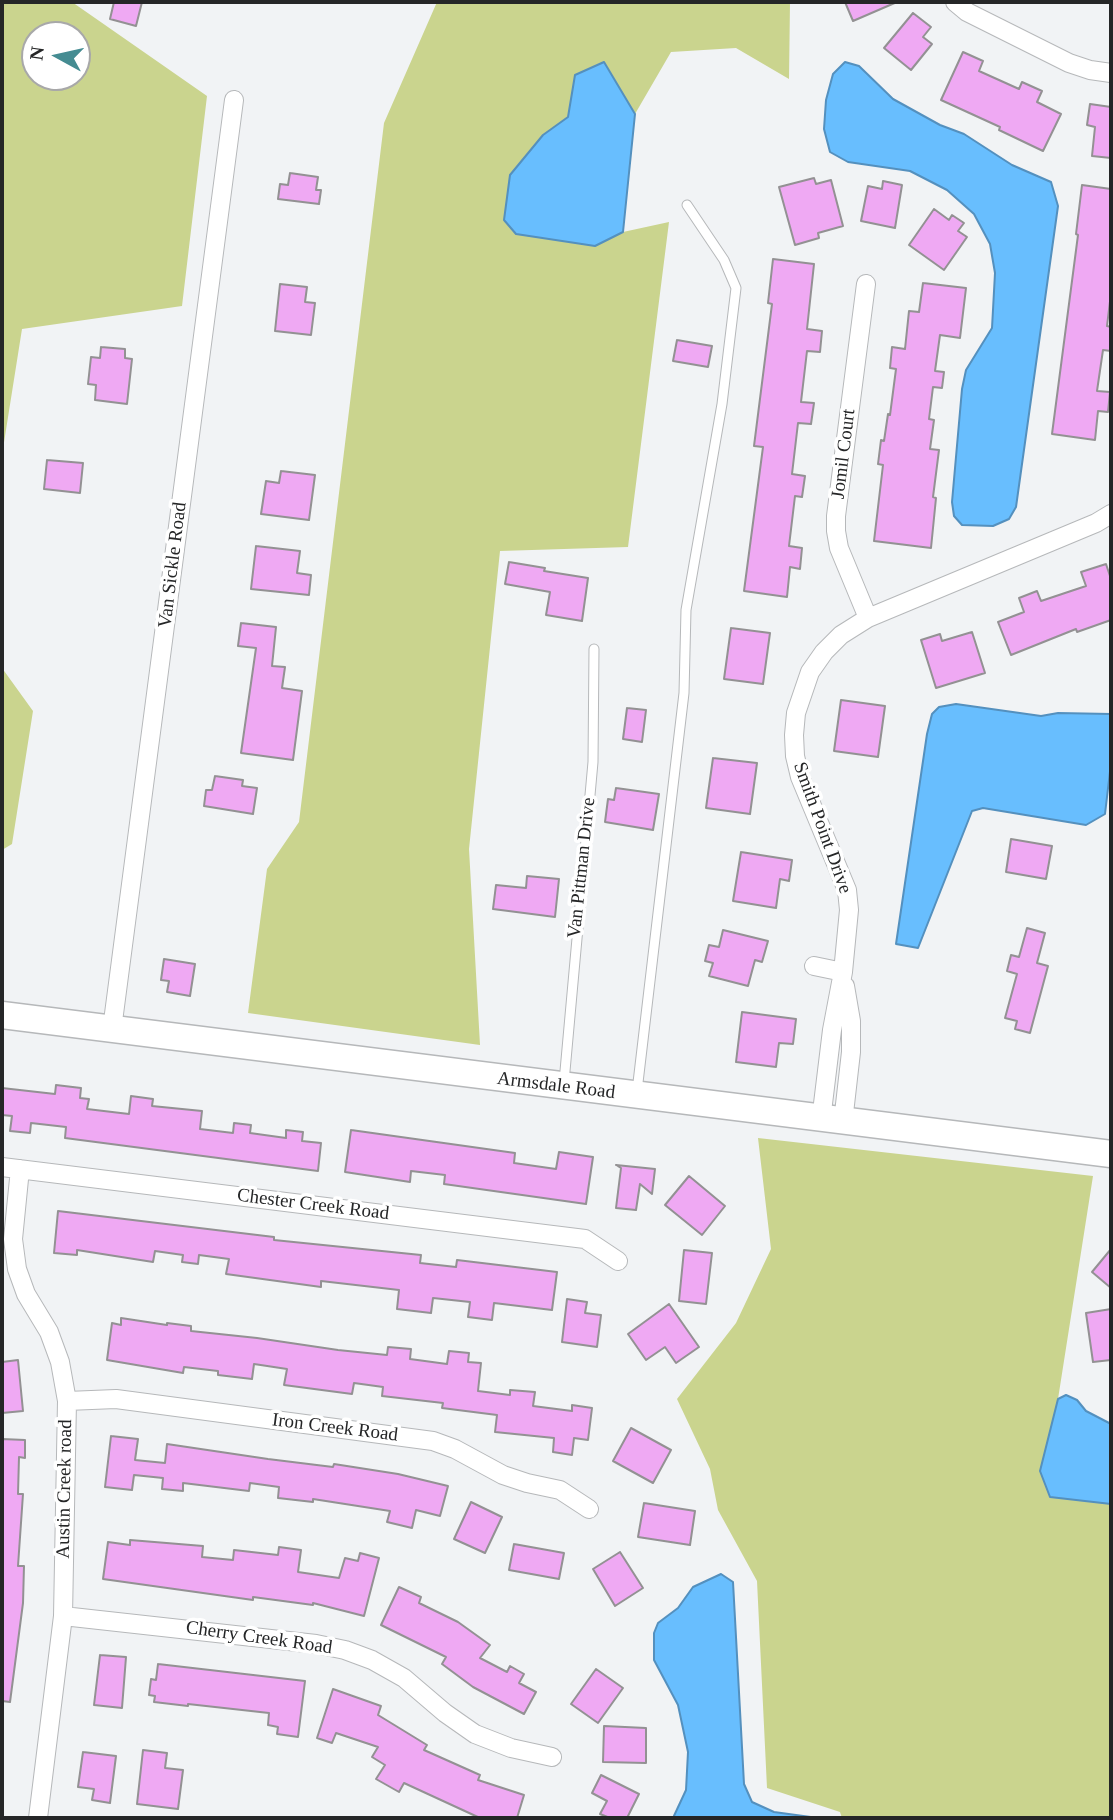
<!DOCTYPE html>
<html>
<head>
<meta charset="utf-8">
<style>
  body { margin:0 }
  #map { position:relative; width:1113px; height:1820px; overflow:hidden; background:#f1f3f5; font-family:"Times New Roman",serif }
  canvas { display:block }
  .frame { position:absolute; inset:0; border:4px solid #252627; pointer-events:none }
  .north { position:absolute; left:21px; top:21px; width:70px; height:70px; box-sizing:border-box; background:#fff; border:2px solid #a8a8a9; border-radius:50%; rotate:278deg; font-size:19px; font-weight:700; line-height:28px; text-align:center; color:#252627 }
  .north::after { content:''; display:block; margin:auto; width:24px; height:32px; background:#458c92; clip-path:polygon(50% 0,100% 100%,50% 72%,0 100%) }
</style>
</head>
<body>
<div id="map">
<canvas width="1113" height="1820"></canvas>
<div class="frame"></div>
<div class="north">N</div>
</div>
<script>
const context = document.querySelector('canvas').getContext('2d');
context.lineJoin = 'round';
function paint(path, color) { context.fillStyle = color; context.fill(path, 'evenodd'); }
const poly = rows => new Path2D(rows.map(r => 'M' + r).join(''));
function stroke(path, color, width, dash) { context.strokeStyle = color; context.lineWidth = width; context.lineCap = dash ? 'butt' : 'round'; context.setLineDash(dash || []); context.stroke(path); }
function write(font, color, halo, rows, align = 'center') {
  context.font = font + ' "Times New Roman",serif'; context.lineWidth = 7; context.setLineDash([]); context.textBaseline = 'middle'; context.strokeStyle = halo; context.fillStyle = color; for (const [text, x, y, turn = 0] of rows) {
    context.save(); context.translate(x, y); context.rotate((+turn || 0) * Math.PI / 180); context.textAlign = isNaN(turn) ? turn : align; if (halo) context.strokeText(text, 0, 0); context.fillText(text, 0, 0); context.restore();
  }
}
paint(poly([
  [2,2,72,2,207,96,182,306,22,329,2,455],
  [35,35,77,35,77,77,35,77],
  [437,2,790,2,789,79,736,48,671,52,635,114,605,63,575,75,568,117,543,135,595,246,623,232,669,222,628,547,500,551,469,849,480,1045,248,1013,267,869,299,822,384,123],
  [2,668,33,711,12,844,2,850],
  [758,1138,1093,1176,1058,1399,1040,1471,1111,1504,1111,1818,842,1818,840,1812,767,1788,757,1581,718,1510,710,1469,677,1399,736,1323,771,1249]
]), '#cad48e');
const water = poly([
  [604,62,635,114,623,232,595,246,516,234,504,220,510,175,543,135,568,117,575,75,604,62],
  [845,62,859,66,893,99,940,125,964,134,1012,165,1051,182,1058,206,1016,507,1009,519,993,526,962,525,954,516,952,502,962,389,966,370,992,328,995,273,990,244,974,214,947,190,910,171,848,162,830,152,824,129,826,100,833,74,845,62],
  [956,704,1041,716,1058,713,1111,714,1111,763,1105,814,1086,825,983,808,972,811,918,948,896,944,927,734,932,714,939,707,956,704],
  [1066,1395,1077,1400,1086,1411,1111,1424,1111,1504,1050,1497,1040,1471,1058,1399,1066,1395],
  [721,1574,733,1582,744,1784,752,1802,774,1812,818,1818,673,1818,686,1790,688,1752,678,1705,654,1660,654,1633,658,1623,678,1608,693,1587,721,1574]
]);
paint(water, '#68befe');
stroke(water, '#5490be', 2);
const building = poly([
  [114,2,142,2,136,26,110,19,114,2],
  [845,2,897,2,853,21,845,2],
  [913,13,931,27,923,37,932,44,911,70,884,48,913,13],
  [963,52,983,61,979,71,1019,89,1022,82,1042,91,1037,102,1061,114,1043,151,999,130,1000,127,941,100,963,52],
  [1090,104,1111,107,1111,158,1092,156,1095,127,1087,125,1090,104],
  [290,173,318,177,316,190,321,190,319,204,278,199,280,184,288,185,290,173],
  [814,178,816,184,831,180,843,226,818,233,819,238,795,245,779,187,814,178],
  [883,181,902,185,895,228,861,221,868,186,882,189,883,181],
  [1082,185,1111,189,1111,293,1107,326,1111,327,1111,351,1103,350,1097,391,1110,392,1108,412,1098,411,1095,440,1052,434,1078,235,1076,234,1082,185],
  [934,209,949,220,952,215,964,223,958,231,967,237,944,270,909,245,934,209],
  [773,259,814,264,807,329,822,331,820,352,807,351,801,402,814,403,811,424,798,423,792,474,805,476,802,497,795,496,789,546,802,548,800,569,790,567,787,597,744,591,763,447,754,446,772,304,768,303,773,259],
  [923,283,966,288,960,338,940,335,935,371,944,372,942,388,933,387,929,419,934,420,930,449,939,450,933,497,936,498,931,548,874,541,883,465,878,464,881,440,884,441,888,414,890,415,896,369,890,368,892,347,905,349,909,311,919,312,923,283],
  [280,284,307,287,305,302,315,303,311,335,275,331,280,284],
  [677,340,712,346,708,367,673,361,677,340],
  [101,347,125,349,125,358,132,359,127,404,95,400,96,385,88,384,91,357,100,358,101,347],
  [47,460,83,463,80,493,44,489,47,460],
  [281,471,315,475,309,520,261,514,266,481,279,483,281,471],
  [256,546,300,551,297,573,311,575,309,595,251,589,256,546],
  [509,562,545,568,544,571,588,578,582,621,546,615,550,592,505,584,509,562],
  [1106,564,1111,579,1111,620,1077,632,1076,629,1011,655,998,622,1024,612,1019,598,1037,591,1041,601,1086,586,1081,572,1106,564],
  [241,623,276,627,272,666,285,667,282,688,302,691,293,760,241,753,256,648,238,646,241,623],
  [731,628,770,633,763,684,724,679,731,628],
  [972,632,985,673,936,688,921,640,940,634,942,641,972,632],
  [841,700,885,706,878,757,834,751,841,700],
  [627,708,646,710,642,742,623,739,627,708],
  [713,758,757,763,750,814,706,808,713,758],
  [215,776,243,780,242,786,257,788,253,814,204,806,206,790,212,790,215,776],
  [616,788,659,794,653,830,605,822,608,799,614,800,616,788],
  [1011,839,1052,846,1046,879,1006,872,1011,839],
  [741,852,792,860,789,881,780,879,776,908,733,901,741,852],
  [527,876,559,879,555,917,493,909,496,885,526,888,527,876],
  [1027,928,1045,933,1037,963,1048,966,1030,1033,1015,1029,1017,1021,1005,1018,1017,974,1007,971,1011,955,1019,957,1027,928],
  [723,930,768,941,762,962,755,960,748,986,709,976,713,963,705,961,709,945,719,947,723,930],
  [164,959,195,964,190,996,167,992,169,981,161,980,164,959],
  [742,1012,796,1019,793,1044,779,1043,776,1067,736,1062,742,1012],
  [56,1085,81,1088,80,1098,89,1099,87,1109,129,1114,131,1096,153,1099,152,1106,202,1111,200,1129,233,1133,234,1123,251,1125,250,1133,286,1138,286,1130,303,1132,302,1141,321,1143,318,1171,65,1138,66,1127,31,1123,30,1133,10,1131,12,1116,2,1115,2,1088,55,1094,56,1085],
  [351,1130,515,1153,514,1163,556,1169,559,1152,593,1157,586,1204,444,1184,445,1175,411,1171,410,1182,345,1172,351,1130],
  [616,1165,655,1169,652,1194,640,1184,636,1210,616,1208,621,1168,616,1165],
  [689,1176,725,1206,702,1235,665,1205,689,1176],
  [58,1211,274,1237,274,1240,421,1255,420,1263,456,1267,457,1260,557,1272,552,1310,494,1303,492,1320,468,1317,470,1302,433,1298,431,1313,397,1309,399,1290,321,1281,321,1287,226,1274,229,1259,199,1255,198,1264,182,1262,183,1255,155,1251,153,1262,77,1250,77,1255,54,1253,58,1211],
  [1111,1249,1111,1288,1092,1272,1111,1249],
  [684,1250,712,1253,706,1304,679,1301,684,1250],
  [567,1299,587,1302,585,1313,601,1315,597,1347,562,1342,567,1299],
  [669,1304,699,1347,676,1363,665,1347,646,1360,628,1334,669,1304],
  [1111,1309,1111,1360,1093,1362,1086,1313,1111,1309],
  [121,1318,167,1325,167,1323,191,1326,191,1331,257,1338,338,1350,387,1355,388,1347,411,1349,410,1359,447,1364,449,1351,469,1353,468,1362,481,1363,478,1391,510,1395,510,1390,535,1392,533,1406,572,1411,572,1405,592,1408,588,1440,574,1438,572,1455,553,1452,554,1438,495,1432,497,1415,442,1408,443,1403,382,1396,383,1387,354,1383,352,1394,284,1385,287,1369,254,1364,252,1379,218,1375,218,1371,184,1367,183,1373,107,1360,112,1323,121,1325,121,1318],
  [18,1360,23,1411,2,1413,2,1362,18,1360],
  [631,1428,671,1450,653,1483,613,1461,631,1428],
  [111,1436,138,1439,135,1460,165,1463,167,1444,268,1459,333,1467,334,1464,398,1474,448,1486,440,1516,416,1510,412,1528,387,1522,390,1511,313,1499,313,1502,278,1498,279,1487,250,1483,249,1491,183,1483,183,1491,162,1489,163,1478,134,1475,132,1490,105,1487,111,1436],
  [2,1439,25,1440,25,1458,19,1457,18,1494,23,1494,18,1566,24,1566,23,1603,10,1702,2,1701,2,1439],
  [471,1502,502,1517,485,1553,454,1539,471,1502],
  [644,1503,695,1511,690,1545,638,1537,644,1503],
  [130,1540,203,1546,202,1557,233,1560,234,1550,278,1555,279,1547,301,1550,298,1572,339,1578,345,1558,358,1561,360,1553,379,1558,364,1616,313,1603,313,1605,253,1597,253,1600,103,1579,108,1542,130,1545,130,1540],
  [514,1544,564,1553,559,1579,509,1570,514,1544],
  [620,1552,643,1588,615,1606,593,1569,620,1552],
  [399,1587,421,1597,419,1603,458,1622,490,1645,480,1658,507,1672,510,1666,524,1674,519,1683,536,1692,524,1714,473,1687,442,1664,446,1657,381,1625,399,1587],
  [100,1655,126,1657,122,1708,94,1705,100,1655],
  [158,1664,305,1681,298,1737,277,1734,278,1727,268,1725,269,1713,188,1704,188,1706,154,1702,155,1696,149,1695,151,1679,156,1680,158,1664],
  [596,1669,623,1688,598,1723,571,1704,596,1669],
  [333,1689,381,1706,378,1715,427,1745,424,1750,480,1775,478,1780,524,1795,517,1818,480,1818,404,1783,399,1792,376,1779,385,1765,372,1757,378,1747,336,1733,332,1743,317,1738,333,1689],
  [604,1726,646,1728,646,1763,603,1762,604,1726],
  [143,1750,167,1753,165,1768,183,1770,178,1809,137,1804,143,1750],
  [83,1752,116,1756,110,1803,92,1800,94,1789,78,1787,83,1752],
  [601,1775,639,1794,627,1818,610,1818,600,1814,607,1801,592,1793,601,1775]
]);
paint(building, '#efa9f3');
stroke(building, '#939193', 2);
const lane = poly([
  [564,1082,593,762,594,649],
  [637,1091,684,693,686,610,722,404,736,288,724,260,687,205]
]);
const street = poly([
  [955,2,967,12,1069,63,1090,70,1111,73],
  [866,284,836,516,836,531,839,548,868,618],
  [814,966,843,972],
  [112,1029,234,100],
  [821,1120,832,1030,843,972,849,910,847,890,800,777,795,756,794,735,796,713,810,672,824,652,841,635,868,618,1096,523,1111,514],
  [843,1122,851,1052,851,1021,845,986],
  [2,1167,585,1239,618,1261],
  [20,1169,13,1239,17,1269,26,1294,49,1332,60,1362,67,1401,63,1616,38,1818],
  [67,1401,116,1399,433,1441,455,1449,503,1475,527,1483,560,1490,589,1509],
  [63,1616,316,1644,345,1650,372,1660,404,1678,445,1713,475,1734,511,1748,552,1757]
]);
const secondary = poly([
  [2,1015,1111,1154]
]);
stroke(lane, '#b6b8ba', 11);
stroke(street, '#b6b8ba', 20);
stroke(secondary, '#b6b8ba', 29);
stroke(lane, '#fff', 9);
stroke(street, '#fff', 18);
stroke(secondary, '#fff', 26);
write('19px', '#252627', '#fff', [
  ["Jomil Court",844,454,-83],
  ["Van Sickle Road",173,565,-83],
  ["Smith Point Drive",822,828,70],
  ["Van Pittman Drive",582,868,-84],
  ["Armsdale Road",556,1086,7],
  ["Chester Creek Road",313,1205,7],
  ["Iron Creek Road",335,1428,7],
  ["Austin Creek road",65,1489,-89],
  ["Cherry Creek Road",259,1638,8]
]);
</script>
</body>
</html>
